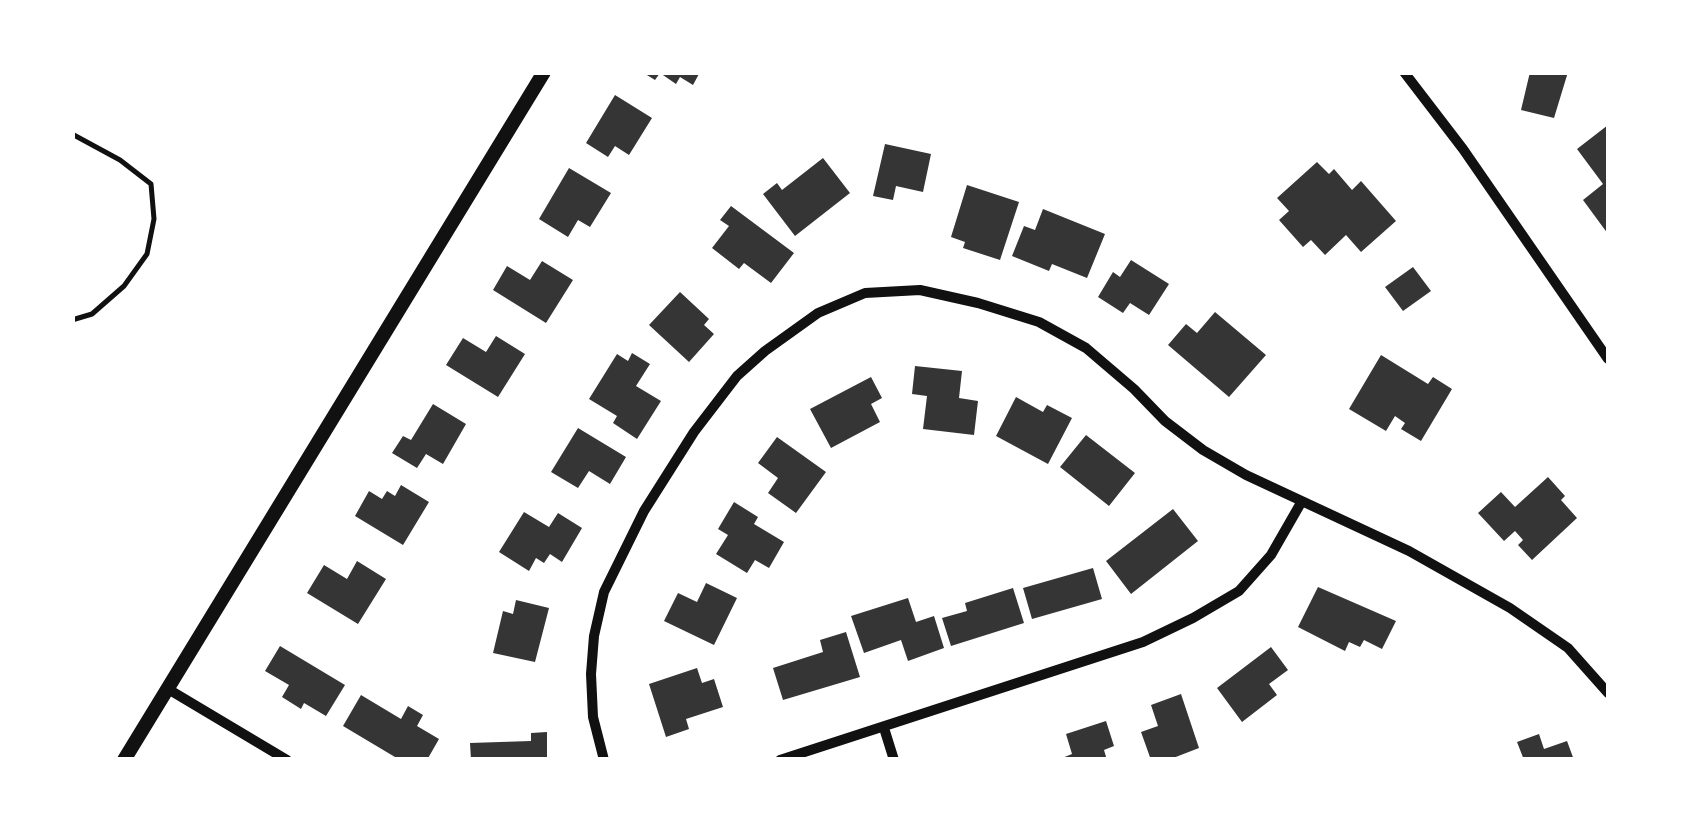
<!DOCTYPE html>
<html>
<head>
<meta charset="utf-8">
<style>
  body { margin:0 }
  #map { position:relative; width:1681px; height:832px; overflow:hidden; background:#fff; font-family:"Varela Round",sans-serif }
  canvas { display:block }
  .frame { position:absolute; inset:0; border:75px solid #fff; pointer-events:none }
</style>
</head>
<body>
<div id="map">
<canvas width="1681" height="832"></canvas>
<div class="frame"></div>
</div>
<script>
const context = document.querySelector('canvas').getContext('2d');
context.lineJoin = 'round';
function paint(path, color) { context.fillStyle = color; context.fill(path, 'evenodd'); }
const poly = rows => new Path2D(rows.map(r => 'M' + r).join(''));
function stroke(path, color, width, dash) { context.strokeStyle = color; context.lineWidth = width; context.lineCap = dash ? 'butt' : 'round'; context.setLineDash(dash || []); context.stroke(path); }
paint(poly([
  [642,72,700,72,693,85,680,77,676,84,660,73,655,80],
  [1530,72,1568,72,1554,118,1521,110],
  [615,95,652,118,629,155,615,146,608,157,586,143],
  [1608,125,1608,234,1583,200,1603,184,1577,149],
  [885,144,931,154,923,192,896,186,893,200,873,196],
  [823,158,850,193,795,236,763,194,777,183,782,190],
  [1317,162,1329,174,1334,169,1352,190,1361,181,1396,221,1361,252,1346,235,1325,255,1311,240,1303,247,1279,220,1289,211,1277,198],
  [569,168,611,193,590,227,578,220,568,237,539,219],
  [967,185,1019,202,1000,260,963,248,965,242,951,237],
  [731,206,794,253,771,283,744,263,739,269,712,248,729,226,720,220],
  [1043,209,1105,234,1087,278,1052,264,1049,271,1012,256,1024,226,1035,230],
  [1131,260,1169,284,1149,315,1130,303,1123,313,1098,297,1113,272,1120,277],
  [542,261,573,280,546,323,493,290,507,266,530,280],
  [1413,267,1431,291,1403,311,1385,287],
  [680,292,709,319,704,325,714,334,689,362,649,325],
  [1215,312,1266,355,1229,397,1168,345,1186,324,1197,333],
  [496,336,525,354,498,397,446,365,463,338,486,352],
  [632,353,650,364,636,386,661,401,637,439,613,423,617,416,589,399,617,354,628,361],
  [1381,355,1428,384,1433,377,1452,389,1421,441,1401,429,1405,423,1395,416,1386,431,1349,409],
  [915,366,962,371,959,398,978,401,974,435,923,429,927,396,912,394],
  [871,377,882,398,871,404,880,422,831,448,810,409],
  [1016,397,1043,412,1047,405,1072,418,1048,464,996,436],
  [433,404,466,424,443,464,426,454,417,468,392,453,403,436,411,440],
  [578,428,626,457,610,484,589,471,578,488,551,472],
  [1086,435,1135,473,1109,506,1060,467],
  [777,437,826,472,796,513,768,493,778,478,758,463],
  [1548,477,1565,496,1561,500,1577,518,1532,560,1518,545,1523,540,1515,531,1504,541,1478,513,1501,492,1515,507],
  [401,485,429,502,403,545,355,516,369,491,382,499,387,491,395,496],
  [734,502,758,517,754,524,784,542,769,568,755,560,747,573,716,554,728,535,718,529],
  [1173,509,1198,541,1131,594,1106,561],
  [524,512,549,527,558,513,582,528,562,562,550,554,544,563,536,558,529,571,499,552],
  [357,561,386,579,358,624,307,593,324,565,347,579],
  [1093,568,1102,599,1032,619,1023,588],
  [706,583,737,598,714,645,664,621,678,593,697,602],
  [1318,587,1396,621,1382,649,1364,640,1360,647,1349,642,1345,651,1298,627],
  [1013,588,1024,623,951,646,942,618,967,611,965,603],
  [908,598,916,622,934,616,944,648,908,661,901,640,864,653,851,616],
  [516,600,549,608,535,662,493,653,503,611,513,614],
  [846,632,860,677,783,700,773,668,823,652,820,640],
  [280,646,345,685,326,716,304,703,301,709,282,697,289,685,265,671],
  [1271,647,1288,670,1269,684,1277,695,1242,722,1217,688],
  [697,668,702,683,714,679,723,707,686,719,689,729,666,737,649,684],
  [1181,694,1199,748,1168,760,1151,760,1141,732,1158,726,1151,705],
  [361,695,401,719,408,706,423,715,417,726,439,739,427,760,400,760,343,726],
  [1106,721,1114,746,1104,750,1107,760,1057,760,1072,754,1066,734],
  [547,732,547,760,471,760,470,743,531,741,531,733],
  [1539,734,1544,749,1567,741,1574,760,1524,760,1517,742]
]), '#353535');
stroke(poly([
  [72,134,120,160,151,184,154,219,147,254,124,286,92,314,72,320]
]), '#111', 5);
stroke(poly([
  [1404,72,1463,149,1608,359],
  [168,689,287,760],
  [884,728,894,760],
  [604,760,593,717,591,674,594,636,604,592,644,511,694,432,737,376,765,351,818,313,865,293,920,290,978,303,1039,322,1086,348,1134,389,1165,421,1203,450,1246,475,1409,551,1510,608,1568,648,1608,693],
  [780,760,1143,642,1193,618,1239,591,1271,555,1302,501]
]), '#111', 10);
stroke(poly([
  [124,760,544,72]
]), '#111', 14);
</script>
</body>
</html>
